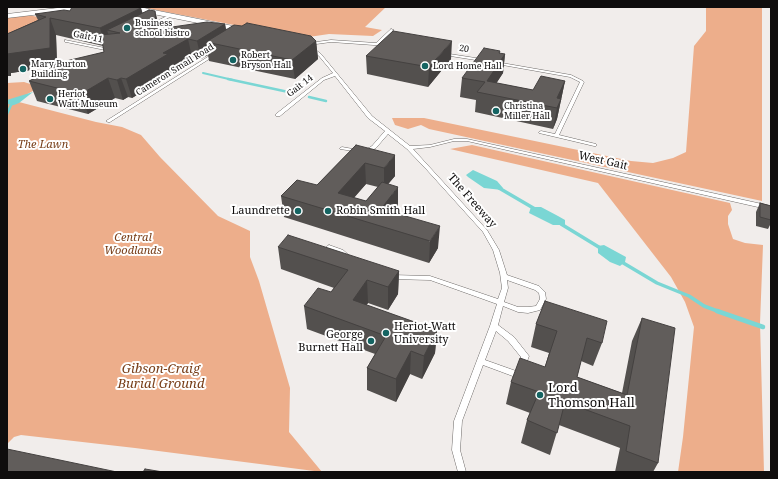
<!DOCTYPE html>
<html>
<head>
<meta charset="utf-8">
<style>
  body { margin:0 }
  #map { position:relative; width:778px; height:479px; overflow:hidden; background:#f1edeb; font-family:"Noto Serif",serif }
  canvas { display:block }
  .frame { position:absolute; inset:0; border:8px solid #0f0d0d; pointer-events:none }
</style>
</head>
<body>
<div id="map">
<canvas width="778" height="479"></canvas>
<div class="frame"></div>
</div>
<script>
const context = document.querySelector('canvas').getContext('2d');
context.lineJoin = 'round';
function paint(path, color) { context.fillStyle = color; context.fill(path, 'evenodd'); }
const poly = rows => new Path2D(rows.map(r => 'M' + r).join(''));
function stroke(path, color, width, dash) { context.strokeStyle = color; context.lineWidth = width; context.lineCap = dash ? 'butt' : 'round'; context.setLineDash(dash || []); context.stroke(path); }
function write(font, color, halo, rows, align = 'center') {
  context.font = font + ' "Noto Serif",serif'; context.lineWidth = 4; context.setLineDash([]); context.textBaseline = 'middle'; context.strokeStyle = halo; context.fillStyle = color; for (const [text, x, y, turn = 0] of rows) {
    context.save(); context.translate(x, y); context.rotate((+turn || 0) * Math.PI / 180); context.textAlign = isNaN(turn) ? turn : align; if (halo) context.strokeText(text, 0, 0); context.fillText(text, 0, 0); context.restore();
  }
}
paint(poly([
  [140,7,386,7,365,27,382,30,373,36,329,34,302,38],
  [706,7,762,7,762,201,429,129,421,125,408,129,395,125,392,118,424,118,631,161,653,163,673,158,686,152,694,46,706,31],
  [29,15,46,19,7,35,7,18],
  [24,82,40,87,15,101,96,122,122,127,141,135,160,157,218,216,250,231,250,257,259,281,290,388,289,432,322,472,135,448,21,435,14,437,7,444,7,83],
  [472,145,730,203,732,210,728,216,728,224,733,239,745,243,763,245,760,323,764,472,678,472,683,437,694,327,685,302,671,277,598,183,450,149]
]), '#edae8b');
paint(poly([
  [33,92,19,103,14,105,7,104,7,100,10,99],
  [473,170,497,181,503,188,502,190,484,188,468,177,466,175],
  [531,207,541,207,558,216,565,220,565,225,553,225,529,213],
  [604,245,626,257,625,262,620,266,610,262,598,253,598,246]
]), '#7ad6d4');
stroke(poly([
  [203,73,233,80]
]), '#7ad6d4', 2);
stroke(poly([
  [228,79,293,93],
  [309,97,326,101],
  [7,114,11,105,15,102]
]), '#7ad6d4', 2.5);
stroke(poly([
  [499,188,535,209],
  [561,224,602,249],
  [620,261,657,283,689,296,704,306,720,312]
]), '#7ad6d4', 3.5);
stroke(poly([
  [717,311,763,327]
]), '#7ad6d4', 4.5);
const service = poly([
  [169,15,172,16,152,26,149,25,169,15],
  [391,29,394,30,380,43,389,44,390,45,388,46,331,42,309,45,307,44,309,43,331,40,376,43,391,29],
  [65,40,105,48,111,45,113,46,105,50,66,42,65,42,65,40],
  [310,47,312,47,321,54,372,116,410,146,430,145,454,139,467,139,771,206,771,210,467,141,454,141,430,147,413,149,487,230,499,250,507,275,539,286,545,292,546,299,540,310,528,313,518,312,503,306,498,325,514,337,529,356,522,375,521,377,518,378,483,365,462,421,460,450,466,472,458,472,452,450,454,421,490,326,497,304,430,280,391,279,389,279,388,277,389,275,391,275,430,276,498,299,502,288,500,273,493,250,483,232,427,170,407,149,388,134,376,148,370,151,353,151,340,149,340,148,342,147,353,149,367,149,372,146,385,131,368,118,335,76,324,80,280,116,276,116,276,114,322,78,333,73,319,56,310,49,310,47],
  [507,280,535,290,539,293,540,299,536,306,528,307,518,307,504,302,508,288,507,280],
  [496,331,508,341,521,357,516,371,485,360,496,331],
  [214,53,217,54,110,122,108,122,106,121,214,53],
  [443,53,482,59,484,60,482,61,444,55,443,55,443,53],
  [496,62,571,75,583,81,584,82,559,135,596,144,596,146,594,146,556,137,539,133,539,132,541,131,555,134,580,82,570,77,497,64,495,63,496,62],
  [329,245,343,250,352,258,351,259,347,259,339,252,327,248,326,247,329,245]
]);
const minor = poly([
  [66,7,88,7,84,9,7,18,7,14,66,7],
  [124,7,139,7,248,29,252,31,248,33,128,9,124,7]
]);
stroke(service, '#6e6b69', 1);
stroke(minor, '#6e6b69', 1);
paint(service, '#fff');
paint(minor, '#fff');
paint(poly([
  [141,8,142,13,155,11,159,26,165,28,225,24,226,30,316,41,318,59,295,79,209,61,208,55,201,59,192,57,172,70,173,73,132,98,128,97,123,100,115,98,88,114,37,101,29,81,49,71,48,69,52,67,11,73,11,76,7,76,7,34,38,20,35,14,70,11],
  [56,35,103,46,104,52,57,64],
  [500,54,505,54,503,73,496,83,533,90,565,81,557,119,553,129,475,112,476,100,460,97,462,78],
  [366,56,451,59,428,87,367,74],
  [356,145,395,176,388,184,398,208,394,213,438,248,429,263,284,217,281,196,317,185],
  [366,184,378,187,366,201,354,198],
  [760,203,771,206,771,223,768,229,756,226,756,212],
  [278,247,399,271,398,294,388,310,368,303,366,305,437,330,435,353,422,379,410,374,396,402,367,390,367,368,375,354,307,329,304,306,331,292,334,288,281,269],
  [545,301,602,343,593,366,581,361,577,377,622,393,632,341,642,318,658,463,653,472,615,472,620,448,559,425,550,455,521,443,527,420,530,413,506,404,511,382,545,367,549,353,531,347,536,324]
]), '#53504e');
paint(poly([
  [141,8,146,25,120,33,107,30,111,43,105,46,100,28],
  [155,11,159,28,156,26],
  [50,18,56,35,57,66,11,73,11,76,7,76,7,54],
  [225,24,228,42,206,42,208,55,201,59,197,41],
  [188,39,192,57,172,70,173,73,132,98,126,79,163,53],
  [316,41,318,59,295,79,292,60],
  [452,41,451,59,428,87,429,67],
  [500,51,499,64,505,54,503,73,489,95,487,81,499,53],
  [108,78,115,98,88,114,81,94],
  [121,78,128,97,123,100,117,80],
  [565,81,557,119,553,129,557,108,557,98],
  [395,155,395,176,384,189,384,168],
  [365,163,366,184,339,214,338,193],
  [398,187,398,208,383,227,381,209],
  [440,226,438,248,429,263,430,241],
  [399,271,398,294,388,310,388,287],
  [367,280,368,303,354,323,353,300],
  [437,330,435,353,422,379,424,356],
  [411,351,410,374,396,402,396,379]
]), '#444140');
const building = poly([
  [72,7,134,7,141,8,100,28,50,18,50,48,7,54,7,34,46,17,35,14,64,10,70,11,72,7],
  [149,10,155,11,156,26,165,28,207,22,225,24,197,41,188,39,163,53,168,54,126,79,121,78,117,80,108,78,81,94,29,81,52,70,48,69,62,62,104,52,101,35,120,33,107,30,149,10],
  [247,23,311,36,316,41,292,60,206,42,234,25,242,26,247,23],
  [393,31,452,41,429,67,366,56,393,31],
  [484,48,500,51,499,53,505,54,487,81,533,90,541,76,565,81,557,98,561,99,557,108,477,92,485,82,462,78,484,48],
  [356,145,395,155,384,168,365,163,338,193,366,201,382,182,398,187,381,209,440,226,430,241,281,196,297,180,317,185,356,145],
  [760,203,771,206,771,220,760,217,760,203],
  [288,235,399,271,388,287,367,280,353,300,437,330,424,356,411,351,396,379,367,368,386,336,304,306,318,288,331,292,348,270,278,247,288,235],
  [545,301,607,321,602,343,587,338,577,377,627,395,642,318,675,328,658,463,626,451,630,426,565,402,557,433,527,420,539,392,511,382,520,358,545,367,557,331,536,324,545,301],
  [7,449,117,472,7,472,7,449],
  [145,469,163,472,143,472,145,469]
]);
paint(building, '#615d5b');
stroke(building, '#444140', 1);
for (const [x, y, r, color] of [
  [127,28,4,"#156462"],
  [233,60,4,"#156462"],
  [425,66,4,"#156462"],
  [23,69,4,"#156462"],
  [50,99,4,"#156462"],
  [496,111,4,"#156462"],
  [298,211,4,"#156462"],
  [328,211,4,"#156462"],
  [386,333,4,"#156462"],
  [371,341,4,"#156462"],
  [540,395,4,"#156462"]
]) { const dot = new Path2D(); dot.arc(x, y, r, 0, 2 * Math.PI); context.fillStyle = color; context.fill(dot); stroke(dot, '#fff', 1.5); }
write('9px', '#0f0d0d', '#fff', [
  ["Business",135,23],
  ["school bistro",135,33],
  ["Robert",241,55],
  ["Bryson Hall",241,65],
  ["Mary Burton",31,64],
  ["Building",31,74],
  ["Lord Home Hall",433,66],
  ["Heriot",58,94],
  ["Watt Museum",58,104],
  ["Christina",504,106],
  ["Miller Hall",504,116]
], 'left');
write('9px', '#0f0d0d', '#fff', [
  ["Gait 11",88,37,12],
  ["20",464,49,9],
  ["Cameron Smail Road",175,70,-32],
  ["Gait 14",300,86,-38]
]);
write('italic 11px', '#783e18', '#fff', [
  ["The Lawn",43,145],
  ["Central",133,238],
  ["Woodlands",133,251]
]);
write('11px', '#0f0d0d', '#fff', [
  ["West Gait",603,161,13],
  ["The Freeway",472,201,49]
]);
write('11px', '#0f0d0d', '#fff', [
  ["Laundrette",290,211],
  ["Robin Smith Hall",336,211,"left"],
  ["Heriot-Watt",394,327,"left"],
  ["University",394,340,"left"],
  ["George",363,335],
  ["Burnett Hall",363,348]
], 'right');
write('italic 13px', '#783e18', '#fff', [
  ["Gibson-Craig",161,369],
  ["Burial Ground",161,384]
]);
write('13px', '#0f0d0d', '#fff', [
  ["Lord",548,388],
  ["Thomson Hall",548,403]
], 'left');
</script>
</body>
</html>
